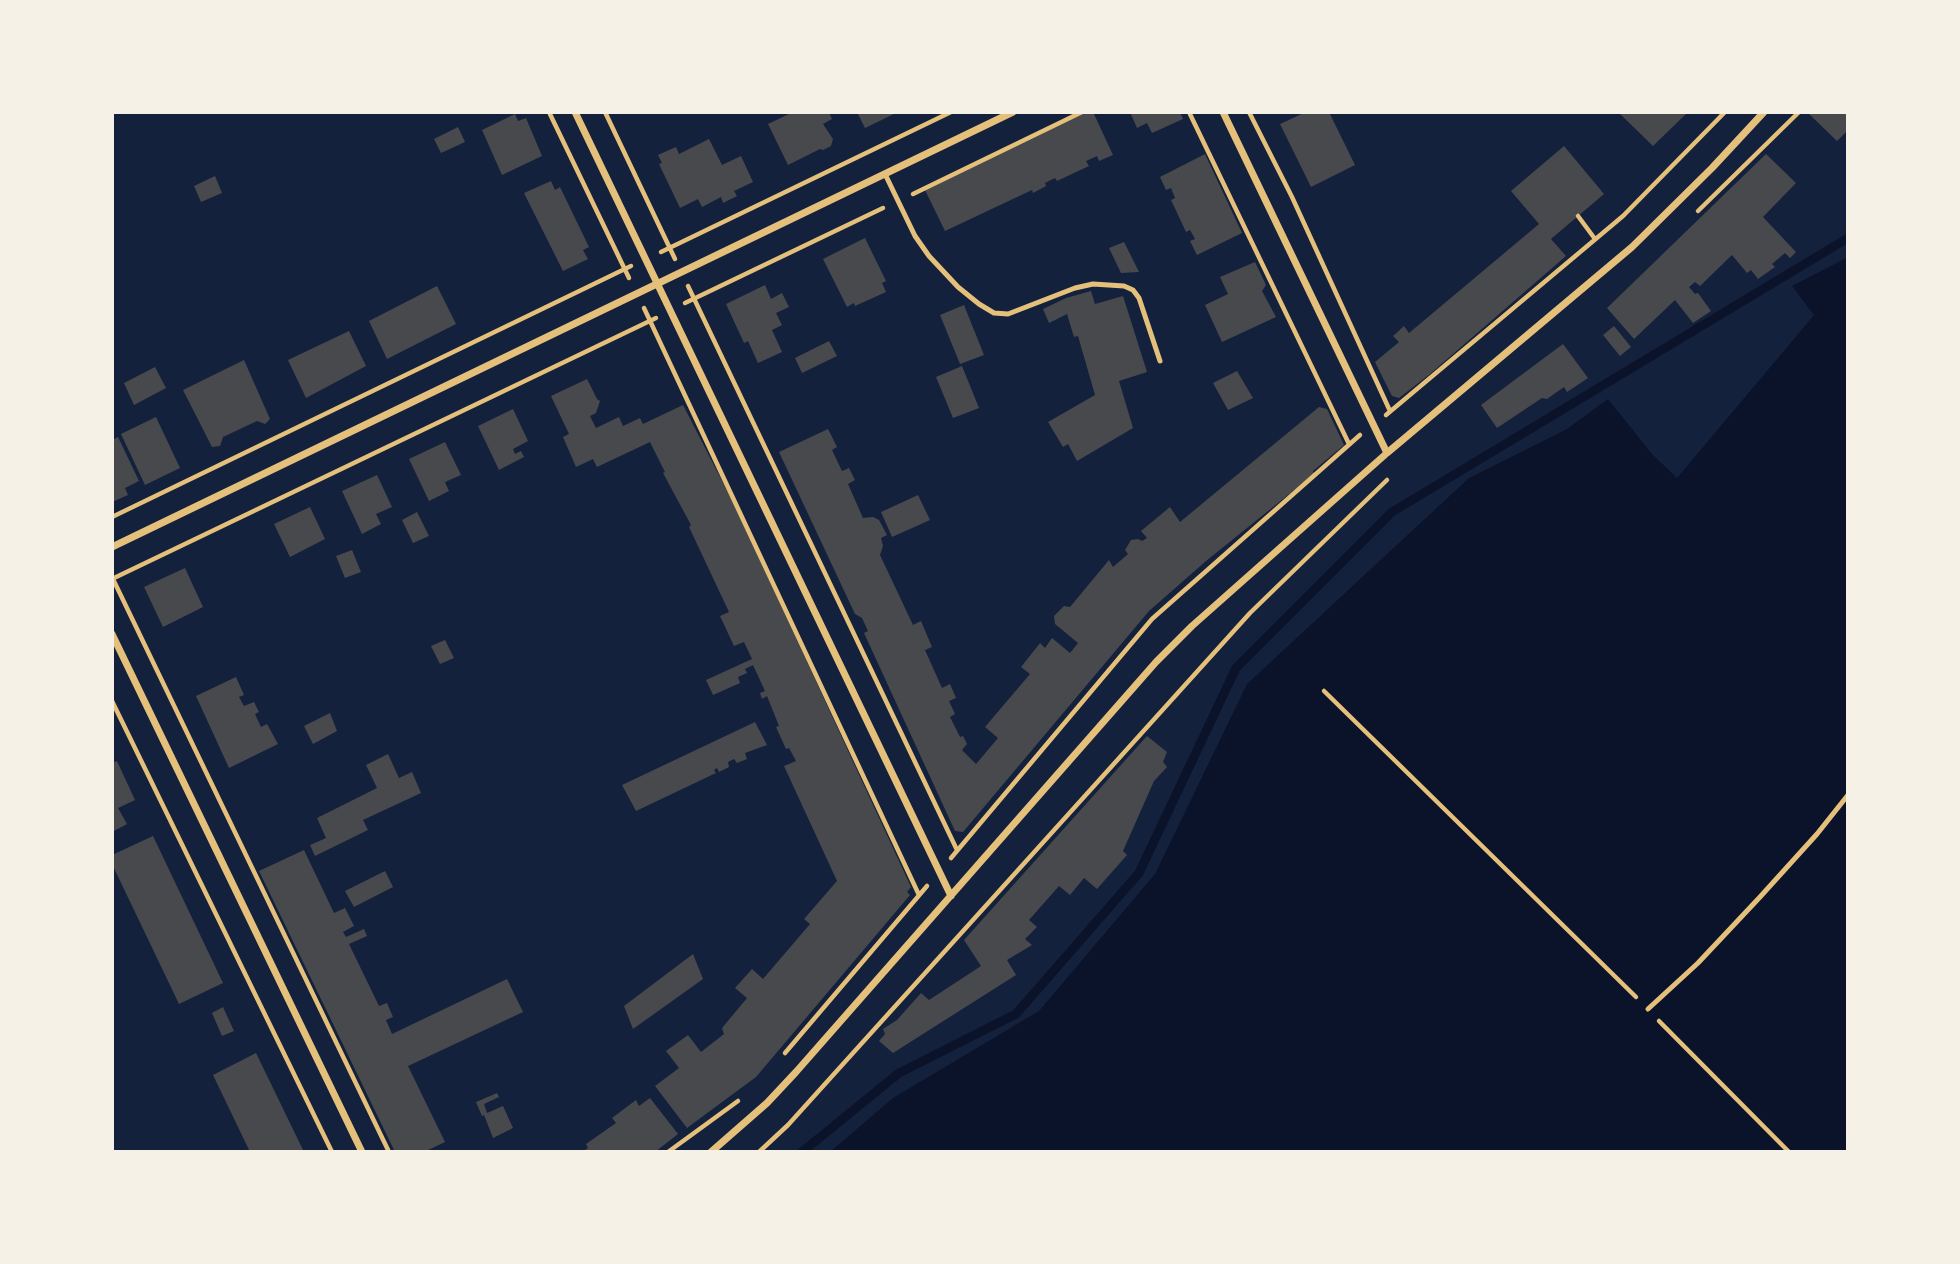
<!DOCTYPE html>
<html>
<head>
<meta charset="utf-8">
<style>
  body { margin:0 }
  #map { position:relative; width:1960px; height:1264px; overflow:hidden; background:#14213d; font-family:"Noto Sans",sans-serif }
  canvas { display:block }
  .frame { position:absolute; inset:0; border:114px solid #f6f1e7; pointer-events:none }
</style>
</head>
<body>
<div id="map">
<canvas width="1960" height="1264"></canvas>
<div class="frame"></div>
</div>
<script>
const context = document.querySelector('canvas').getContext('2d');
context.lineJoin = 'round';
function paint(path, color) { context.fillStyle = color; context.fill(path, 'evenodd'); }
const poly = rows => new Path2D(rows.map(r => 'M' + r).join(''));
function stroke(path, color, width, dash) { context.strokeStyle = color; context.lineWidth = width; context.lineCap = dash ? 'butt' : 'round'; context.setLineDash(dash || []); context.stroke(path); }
paint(poly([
  [1848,257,1848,1152,830,1152,893,1098,1039,1011,1155,874,1247,684,1469,478,1567,429,1608,399,1652,454,1677,478,1814,315,1792,286]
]), '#0b132b');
stroke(poly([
  [802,1152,899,1073,1016,1014,1139,873,1236,668,1392,512,1848,238]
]), '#0b132b', 9);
paint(poly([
  [793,112,829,112,832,119,823,124,833,139,831,146,823,150,820,149,788,165,768,124],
  [857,112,898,112,865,128],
  [1086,112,1093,112,1113,155,1099,161,1097,156,1086,161,1089,166,1057,181,1055,178,1045,183,1046,186,1033,193,1032,190,945,231,925,190],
  [1130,112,1180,112,1183,119,1152,133,1147,123,1137,128],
  [1306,112,1329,112,1355,165,1311,187,1280,124],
  [1618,112,1688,112,1653,146],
  [1807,112,1848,112,1848,130,1837,141],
  [515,114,518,121,526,118,542,156,502,175,482,130],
  [458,127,465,142,441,153,434,139],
  [709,139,722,165,741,156,753,182,734,191,737,196,723,203,721,197,702,207,698,199,680,208,659,164,662,163,658,155,676,147,679,154],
  [1564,146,1604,194,1551,239,1566,256,1430,374,1399,398,1392,396,1375,362,1399,342,1393,336,1404,326,1409,333,1539,224,1511,191],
  [1205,154,1242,233,1197,255,1190,241,1195,239,1190,230,1186,232,1171,200,1175,198,1171,188,1166,190,1160,177],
  [1766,154,1796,183,1763,217,1796,252,1790,258,1785,253,1772,264,1775,267,1758,279,1751,270,1747,273,1732,255,1700,286,1695,282,1689,287,1695,294,1698,293,1711,311,1693,323,1675,300,1634,339,1607,308],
  [215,176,222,193,201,202,194,186],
  [551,181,555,190,560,187,589,247,583,250,588,259,563,271,524,193],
  [865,238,886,281,882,283,886,292,855,306,854,303,847,307,823,259],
  [1124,242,1139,272,1121,273,1109,248],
  [1255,262,1266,285,1262,291,1276,317,1222,342,1205,305,1228,294,1220,277],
  [765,285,771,299,782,293,789,307,776,313,782,325,772,330,782,352,758,363,748,341,744,343,726,304],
  [437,286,456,324,387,359,369,321],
  [1091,291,1095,304,1123,296,1147,372,1119,381,1133,428,1077,461,1068,444,1063,447,1048,422,1095,395,1078,336,1074,337,1067,314,1049,323,1043,309,1066,298],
  [964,305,984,355,960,364,940,315],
  [1614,326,1631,347,1620,356,1603,335],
  [349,331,366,366,306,398,288,360],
  [829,341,837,356,802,373,795,358],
  [1563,344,1588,378,1567,392,1564,387,1547,399,1542,398,1497,428,1481,405],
  [244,360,270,419,265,424,257,421,223,437,220,446,212,447,183,390],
  [962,366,979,408,953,418,936,377],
  [155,367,166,388,134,405,124,383],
  [1237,371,1253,398,1228,410,1213,383],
  [587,379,597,399,600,401,596,413,590,416,596,428,619,417,623,426,640,418,643,424,683,405,735,506,911,887,907,892,910,895,756,1077,687,1128,655,1086,679,1068,666,1051,688,1035,701,1052,724,1034,722,1028,747,998,735,988,752,969,763,979,810,924,804,919,837,881,784,766,796,761,789,748,786,749,776,727,779,726,767,696,762,699,760,693,765,691,753,665,745,669,747,673,738,677,740,683,713,695,706,680,752,659,744,642,734,646,720,616,729,612,689,527,691,525,663,473,665,472,650,442,597,467,593,459,576,467,563,437,569,434,551,396],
  [1319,407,1327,409,1344,445,1313,471,1314,474,1206,561,1149,611,963,832,955,831,864,633,868,631,862,618,855,614,779,452,828,429,837,447,832,450,842,471,849,468,855,480,848,484,863,518,873,517,879,520,887,535,881,538,883,546,880,555,913,625,921,621,932,647,925,650,942,688,950,684,956,698,949,701,955,714,950,717,960,737,963,736,967,744,962,750,976,764,998,738,985,727,1030,674,1021,667,1040,643,1045,648,1052,638,1070,653,1078,643,1055,624,1054,616,1064,606,1070,607,1109,560,1113,567,1128,554,1125,550,1131,540,1138,539,1142,541,1147,538,1141,531,1170,507,1180,522],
  [513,409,528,441,513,449,515,454,521,451,524,457,499,470,478,426],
  [156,417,180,468,145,485,121,434],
  [118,437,139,481,125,488,128,495,112,502,112,440],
  [445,442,461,475,445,482,449,491,429,501,409,459],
  [377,475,392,507,376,514,381,524,362,534,342,491],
  [918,495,930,520,892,537,881,512],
  [310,507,325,539,290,557,274,524],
  [417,512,429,536,413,543,402,520],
  [352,550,361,572,345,578,336,556],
  [185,568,203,607,163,627,144,587],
  [445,640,454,658,440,664,431,646],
  [236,677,244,695,239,697,244,706,254,702,259,712,255,714,261,727,267,724,278,744,229,768,196,696],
  [330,713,337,731,313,744,304,726],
  [755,722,767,745,745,753,747,759,737,763,734,759,728,762,729,767,719,772,717,768,714,770,716,773,636,811,622,785],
  [1147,736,1167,752,1163,762,1167,767,1154,781,1123,851,1127,855,1097,889,1084,878,1070,895,1059,886,1029,920,1037,927,1025,939,1032,945,1007,960,1016,975,893,1053,879,1041,885,1034,883,1029,897,1020,921,993,929,1000,981,966,964,940],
  [388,754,399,778,412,772,421,793,363,820,368,830,315,856,310,845,326,838,317,818,377,788,366,765],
  [117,761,135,800,118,808,127,824,112,832,112,763],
  [153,836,223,983,179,1004,112,864,112,855],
  [304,850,334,913,345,908,354,926,343,932,346,937,364,929,367,936,349,944,379,1006,387,1003,393,1017,386,1020,392,1034,507,979,523,1012,408,1066,445,1142,424,1152,395,1152,259,871],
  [385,871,393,887,354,907,345,891],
  [693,954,703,979,633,1029,624,1006],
  [223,1007,234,1031,222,1036,212,1013],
  [256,1053,304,1152,250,1152,213,1075],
  [497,1093,499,1097,484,1104,487,1113,503,1106,513,1128,493,1138,484,1115,482,1116,476,1102],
  [650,1098,678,1134,655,1152,582,1152,588,1148,586,1144,616,1123,612,1118,636,1100,639,1106]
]), '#48494c');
stroke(poly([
  [549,112,629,278],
  [605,112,675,259],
  [1189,112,1349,444],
  [1249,112,1292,197,1390,411],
  [913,194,1082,112],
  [1698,211,1799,112],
  [1578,216,1595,239],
  [661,252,951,112],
  [688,286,957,850],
  [685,303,883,208],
  [644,308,919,895],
  [1386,415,1623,216,1725,112],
  [112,517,631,266],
  [112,577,389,1152],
  [112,579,656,318],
  [1324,691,1636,997],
  [112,701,332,1152],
  [951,858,1152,619,1360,435],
  [1659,1021,1789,1152],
  [785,1053,927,886],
  [668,1152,738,1101],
  [759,1152,788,1125,1250,613,1387,480]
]), '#e5c07b', 4.5);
stroke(poly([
  [885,174,915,236,929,256,958,287,979,304,994,313,1008,314,1075,288,1093,284,1124,286,1133,290,1139,298,1160,361],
  [1648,1009,1698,963,1760,897,1817,834,1848,795]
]), '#e5c07b', 5);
stroke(poly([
  [575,112,951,896],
  [1223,112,1387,453],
  [112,547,1013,112],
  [112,634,362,1152],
  [711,1152,767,1103,796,1072,1156,662,1192,626,1387,453,1632,247,1712,168,1764,112]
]), '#e5c07b', 7);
</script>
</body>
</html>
